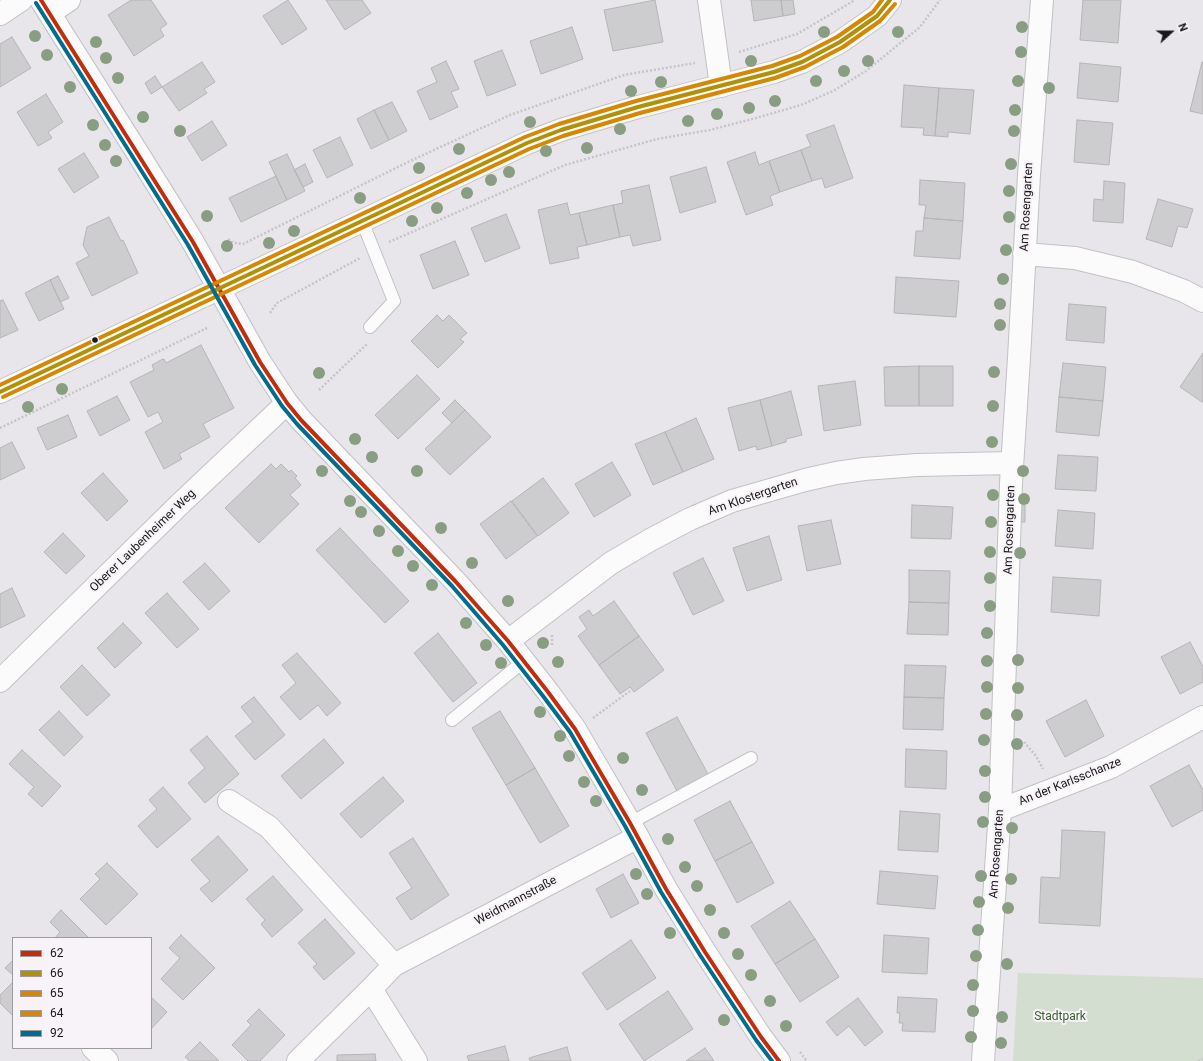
<!DOCTYPE html>
<html>
<head>
<meta charset="utf-8">
<style>
  body { margin:0 }
  #map { position:relative; width:1203px; height:1061px; overflow:hidden; background:#e8e6ea; font-family:Roboto,sans-serif }
  canvas { display:block }
  .legend { position:absolute; left:12px; top:937px; width:140px; height:112px; box-sizing:border-box; background:#f7f3f8; border:1px solid #9e9b9f; margin:0; padding:5px 7px; list-style:none; font-size:12px; color:#191719 }
  .legend li { display:flex; align-items:center; gap:8px; height:20px }
  .legend b { width:20px; border:1px solid #9e9b9f }
  .north { position:absolute; left:1151px; top:12px; width:40px; height:40px; -webkit-text-stroke:3px #f7f3f8; paint-order:stroke; rotate:69deg; font-size:11px; font-weight:700; line-height:16px; text-align:center; color:#191719 }
  .north::after { content:''; display:block; margin:auto; width:14px; height:18px; background:#191719; clip-path:polygon(50% 0,100% 100%,50% 72%,0 100%) }
</style>
</head>
<body>
<div id="map">
<canvas width="1203" height="1061"></canvas>
<ul class="legend">
<li><b style="height:5px;background:#c22e0c"></b>62</li>
<li><b style="height:5px;background:#ae9209"></b>66</li>
<li><b style="height:5px;background:#d48804"></b>65</li>
<li><b style="height:5px;background:#d48804"></b>64</li>
<li><b style="height:5px;background:#006d8f"></b>92</li>
</ul>
<div class="north">N</div>
</div>
<script>
const context = document.querySelector('canvas').getContext('2d');
context.lineJoin = 'round';
function paint(path, color) { context.fillStyle = color; context.fill(path, 'evenodd'); }
const poly = rows => new Path2D(rows.map(r => 'M' + r).join(''));
function stroke(path, color, width, dash) { context.strokeStyle = color; context.lineWidth = width; context.lineCap = dash ? 'butt' : 'round'; context.setLineDash(dash || []); context.stroke(path); }
function write(font, color, halo, rows, align = 'center') {
  context.font = font + ' Roboto,sans-serif'; context.lineWidth = 4; context.setLineDash([]); context.textBaseline = 'middle'; context.strokeStyle = halo; context.fillStyle = color; for (const [text, x, y, turn = 0] of rows) {
    context.save(); context.translate(x, y); context.rotate((+turn || 0) * Math.PI / 180); context.textAlign = isNaN(turn) ? turn : align; if (halo) context.strokeText(text, 0, 0); context.fillText(text, 0, 0); context.restore();
  }
}
paint(poly([
  [1018,973,1203,978,1203,1061,1013,1061]
]), '#d3ded0');
const building = poly([
  [131,0,151,0,167,24,160,29,164,36,134,56,108,15,131,0],
  [288,0,307,29,282,45,263,16,288,0],
  [326,0,362,0,371,13,345,30,326,0],
  [655,0,663,42,613,51,604,10,655,0],
  [751,0,781,0,783,16,754,21,751,0],
  [781,0,793,0,795,14,783,16,781,0],
  [1083,0,1121,0,1118,43,1080,40,1083,0],
  [572,27,583,59,541,74,530,41,572,27],
  [12,37,31,68,0,87,0,44,12,37],
  [502,50,516,85,487,96,474,61,502,50],
  [446,61,459,89,451,92,458,107,430,120,417,91,437,82,431,68,446,61],
  [202,62,215,82,204,89,207,93,179,111,162,87,202,62],
  [1202,62,1203,63,1203,114,1190,111,1202,62],
  [1080,63,1121,67,1118,102,1077,98,1080,63],
  [155,76,162,87,151,94,145,83,155,76],
  [904,85,939,88,935,136,923,135,924,128,901,127,904,85],
  [939,88,974,90,970,134,948,132,948,137,935,136,939,88],
  [46,94,63,122,48,132,52,138,38,146,17,112,46,94],
  [392,102,407,131,389,140,374,110,392,102],
  [374,110,389,140,371,149,357,119,374,110],
  [1077,120,1113,123,1109,165,1074,162,1077,120],
  [212,121,227,145,202,161,187,137,212,121],
  [834,125,853,178,825,188,822,178,812,181,801,150,811,146,806,135,834,125],
  [340,137,353,165,327,178,313,150,340,137],
  [801,150,812,181,780,192,769,161,801,150],
  [755,152,759,165,769,161,780,192,770,196,773,205,746,215,727,162,755,152],
  [84,153,99,177,74,193,58,169,84,153],
  [287,154,305,191,287,200,269,162,287,154],
  [305,164,313,182,303,187,294,170,305,164],
  [706,167,716,202,680,213,670,177,706,167],
  [276,176,287,200,241,222,229,198,276,176],
  [920,180,965,183,963,221,924,218,926,205,919,205,920,180],
  [1104,181,1125,183,1123,223,1093,221,1094,199,1103,200,1104,181],
  [649,185,661,240,633,246,630,235,620,237,613,205,623,203,621,191,649,185],
  [1158,199,1193,209,1187,228,1178,226,1172,247,1146,239,1158,199],
  [567,203,570,215,579,213,587,245,577,247,579,258,550,264,538,210,567,203],
  [613,205,620,237,587,245,579,213,613,205],
  [506,214,520,248,485,262,471,228,506,214],
  [109,217,121,241,123,240,138,273,92,296,76,263,89,256,83,245,87,227,109,217],
  [924,218,963,221,960,259,914,256,916,231,923,231,924,218],
  [455,241,469,275,433,289,420,255,455,241],
  [58,276,69,298,60,302,50,280,58,276],
  [896,277,959,281,956,317,894,313,896,277],
  [50,280,64,309,39,321,25,293,50,280],
  [3,300,18,330,0,338,0,301,3,300],
  [1069,304,1106,307,1104,343,1066,340,1069,304],
  [437,315,443,321,449,315,467,333,460,339,464,342,438,368,411,341,437,315],
  [201,345,234,408,203,424,210,437,179,454,182,459,164,469,145,432,163,422,158,412,148,417,130,382,154,370,152,365,161,360,164,359,166,363,201,345],
  [1203,353,1203,402,1202,402,1180,387,1203,353],
  [1063,363,1106,367,1103,401,1059,397,1063,363],
  [919,366,919,406,885,406,884,367,919,366],
  [919,366,953,366,953,406,919,406,919,366],
  [417,375,440,399,398,439,375,415,417,375],
  [855,381,861,425,824,431,818,386,855,381],
  [791,391,802,435,786,439,786,442,772,446,760,400,791,391],
  [117,396,130,420,100,436,87,411,117,396],
  [1059,397,1103,401,1099,436,1056,432,1059,397],
  [455,400,465,410,452,423,442,413,455,400],
  [760,400,772,446,757,450,756,446,739,451,728,408,760,400],
  [465,410,491,437,450,475,425,449,465,410],
  [68,415,77,437,47,450,37,428,68,415],
  [696,418,714,459,683,472,665,432,696,418],
  [665,432,683,472,653,485,635,444,665,432],
  [12,442,25,468,0,480,0,448,12,442],
  [1058,455,1098,457,1096,491,1055,489,1058,455],
  [612,462,631,495,594,517,575,484,612,462],
  [271,464,276,469,281,464,289,472,291,470,297,476,295,478,301,485,290,495,299,504,259,543,225,508,271,464],
  [103,473,128,501,107,521,81,493,103,473],
  [543,478,569,513,538,536,512,501,543,478],
  [511,501,537,536,506,559,480,524,511,501],
  [912,505,953,507,951,539,911,538,912,505],
  [1020,505,1025,505,1025,522,1019,522,1020,505],
  [1058,510,1095,513,1093,549,1055,546,1058,510],
  [831,520,841,564,807,571,798,526,831,520],
  [340,528,409,601,385,623,316,550,340,528],
  [63,533,85,556,66,574,44,552,63,533],
  [769,536,782,580,747,591,733,548,769,536],
  [703,558,724,601,693,615,673,573,703,558],
  [205,563,230,591,209,610,183,582,205,563],
  [909,570,950,571,949,603,909,602,909,570],
  [1053,577,1101,580,1099,616,1051,612,1053,577],
  [12,588,25,616,0,628,0,594,12,588],
  [167,593,199,629,177,648,145,613,167,593],
  [614,601,639,636,599,665,578,636,587,629,579,617,589,610,593,616,614,601],
  [909,602,949,603,948,635,907,634,909,602],
  [123,623,142,643,115,668,97,648,123,623],
  [438,633,477,683,453,702,414,653,438,633],
  [639,636,664,670,634,692,630,687,620,694,599,665,639,636],
  [1190,642,1203,667,1203,682,1180,694,1161,657,1190,642],
  [297,653,341,703,327,716,318,705,300,720,280,697,296,683,282,665,297,653],
  [82,665,110,695,87,716,60,687,82,665],
  [905,665,946,666,944,698,904,697,905,665],
  [254,697,285,735,255,760,235,736,253,722,241,707,254,697],
  [904,697,944,698,943,730,903,729,904,697],
  [1086,700,1104,736,1065,757,1046,721,1086,700],
  [59,711,83,737,64,756,39,730,59,711],
  [500,711,535,768,506,785,472,728,500,711],
  [677,717,708,774,677,791,646,733,677,717],
  [207,736,239,774,205,803,188,783,205,768,190,750,207,736],
  [324,739,344,763,301,799,281,776,324,739],
  [906,749,947,751,946,789,905,787,906,749],
  [22,750,61,786,42,807,28,794,34,787,9,764,22,750],
  [1189,765,1203,790,1203,810,1172,827,1150,786,1189,765],
  [535,768,569,826,540,843,506,785,535,768],
  [383,777,404,801,361,838,340,814,383,777],
  [163,787,191,819,157,848,138,826,157,809,149,800,163,787],
  [730,801,752,842,715,861,694,820,730,801],
  [900,811,940,814,938,852,898,850,900,811],
  [1062,830,1105,832,1100,926,1039,923,1041,877,1060,878,1062,830],
  [218,836,248,870,212,902,200,889,210,881,191,860,218,836],
  [413,838,449,895,411,920,396,898,412,888,389,853,413,838],
  [752,842,774,883,737,903,715,861,752,842],
  [107,863,138,894,106,925,80,899,100,879,95,874,107,863],
  [880,871,938,876,935,909,877,904,880,871],
  [623,874,639,903,611,918,596,889,623,874],
  [273,876,303,910,272,937,261,924,265,920,246,899,273,876],
  [790,901,815,939,775,964,751,926,790,901],
  [61,910,89,938,55,938,60,932,50,922,61,910],
  [325,919,355,953,324,980,313,967,317,964,298,943,325,919],
  [181,935,215,968,183,1000,161,979,180,958,169,948,181,935],
  [884,935,929,938,927,974,882,972,884,935],
  [815,939,839,977,800,1002,775,964,815,939],
  [631,940,656,978,607,1010,582,973,631,940],
  [13,960,13,975,5,968,13,960],
  [13,982,13,1016,0,1003,0,995,13,982],
  [668,991,693,1029,644,1061,619,1024,668,991],
  [151,997,167,1012,151,1029,151,997],
  [898,997,937,999,935,1032,902,1031,903,1023,899,1023,900,1013,897,1013,898,997],
  [858,998,883,1032,865,1046,849,1026,837,1036,826,1022,858,998],
  [259,1009,285,1035,260,1061,248,1061,232,1045,251,1025,247,1021,259,1009],
  [200,1042,219,1061,190,1061,185,1057,200,1042],
  [505,1046,509,1061,469,1061,467,1056,505,1046],
  [567,1047,571,1061,530,1061,529,1058,567,1047],
  [705,1048,714,1061,686,1061,705,1048],
  [375,1054,376,1061,337,1061,337,1055,375,1054]
]);
paint(building, '#cdccce');
stroke(building, '#b6b4b7', 1);
const lane = poly([
  [362,221,394,301,370,327],
  [452,720,524,661],
  [630,823,751,758]
]);
const street = poly([
  [709,0,721,86],
  [50,13,69,0],
  [0,14,21,0],
  [1024,254,1075,258,1133,272,1184,291,1203,301],
  [508,641,611,563,652,539,690,519,732,501,805,480,836,473,864,469,917,465,1012,463],
  [0,681,180,504,287,403],
  [229,801,269,827,394,965],
  [1000,810,1111,767,1203,717],
  [371,989,416,1061],
  [93,1048,107,1061],
  [298,1061,371,989,394,965,638,837],
  [983,1061,1000,810,1011,483,1019,358,1029,175,1042,0]
]);
const secondary = poly([
  [41,0,137,152,193,242,260,362,287,403,301,420,456,582,508,641,548,692,575,729,630,823,666,889,705,952,761,1037,779,1061],
  [0,392,527,143,561,130,638,107,774,72,802,62,840,42,877,16,890,0]
]);
stroke(lane, '#c2c1c3', 14);
stroke(street, '#c2c1c3', 24);
stroke(secondary, '#c2c1c3', 24);
stroke(poly([
  [739,52,797,34,855,0],
  [228,239,234,243,243,244,408,162,510,115,624,75,695,63],
  [389,242,565,165,657,139,710,130,756,118,801,105,833,91,866,71,920,27,940,0],
  [270,313,277,303,360,258],
  [319,390,368,343],
  [0,428,207,328],
  [552,635,552,645],
  [593,718,630,691],
  [1024,742,1036,756,1043,769],
  [800,1052,807,1061],
  [1198,1061,1203,1059]
]), '#c6c5c6', 2.5, [2, 2]);
stroke(lane, '#fcfbfc', 12);
stroke(street, '#fcfbfc', 22);
stroke(secondary, '#fcfbfc', 22);
stroke(poly([
  [41,0,193,242,260,362,287,403,301,420,456,582,508,641,548,692,575,729,630,823,666,889,705,952,761,1037,779,1061]
]), '#c22e0c', 4);
stroke(poly([
  [0,392,527,143,561,130,638,107,774,72,802,62,840,42,877,16,890,0]
]), '#ae9209', 4);
stroke(poly([
  [3,397,529,149,563,136,640,113,775,78,805,67,843,47,880,21,895,4]
]), '#d48804', 4);
stroke(poly([
  [0,385,525,137,559,124,636,101,772,66,800,56,837,37,873,12,882,0]
]), '#d48804', 4);
stroke(poly([
  [36,3,188,245,255,365,282,406,297,424,452,586,503,645,543,696,570,732,625,826,661,892,700,955,756,1040,772,1061]
]), '#006d8f', 4);
context.fillStyle = '#899d83';
for (const [x, y] of [
  [1022,27],
  [824,32],
  [898,32],
  [35,36],
  [96,42],
  [1021,52],
  [47,55],
  [106,58],
  [751,61],
  [868,61],
  [844,71],
  [118,78],
  [816,81],
  [1018,81],
  [661,82],
  [70,87],
  [1049,88],
  [631,91],
  [775,101],
  [749,108],
  [1015,110],
  [717,114],
  [143,117],
  [688,121],
  [530,122],
  [93,125],
  [620,129],
  [180,131],
  [1014,131],
  [105,145],
  [587,148],
  [459,149],
  [546,151],
  [116,161],
  [1011,164],
  [419,168],
  [509,172],
  [491,180],
  [1009,191],
  [467,193],
  [360,198],
  [437,208],
  [207,216],
  [1009,217],
  [412,221],
  [294,231],
  [269,243],
  [227,246],
  [1006,250],
  [1003,279],
  [1000,304],
  [1000,325],
  [994,372],
  [319,373],
  [62,389],
  [993,406],
  [28,407],
  [355,439],
  [992,442],
  [372,457],
  [322,471],
  [417,471],
  [1023,471],
  [993,495],
  [1024,499],
  [350,501],
  [361,512],
  [991,522],
  [441,528],
  [379,531],
  [398,551],
  [990,552],
  [1020,553],
  [472,563],
  [413,566],
  [990,578],
  [432,585],
  [508,601],
  [990,606],
  [466,623],
  [987,633],
  [543,643],
  [486,645],
  [1018,660],
  [987,661],
  [558,662],
  [501,663],
  [987,687],
  [1018,688],
  [540,712],
  [986,714],
  [1017,715],
  [560,736],
  [984,740],
  [1017,744],
  [569,756],
  [623,758],
  [985,771],
  [584,782],
  [642,790],
  [985,797],
  [596,801],
  [983,822],
  [1012,828],
  [668,839],
  [685,867],
  [636,874],
  [981,876],
  [1011,879],
  [697,886],
  [647,894],
  [979,902],
  [1008,908],
  [710,910],
  [978,930],
  [670,933],
  [724,933],
  [738,954],
  [976,956],
  [1007,964],
  [751,975],
  [973,985],
  [770,1001],
  [973,1011],
  [1002,1017],
  [724,1020],
  [786,1026],
  [971,1037],
  [1001,1043]
]) { context.beginPath(); context.arc(x, y, 6, 0, 2 * Math.PI); context.fill(); }
for (const [x, y, r, color] of [
  [95,340,3.5,"#191719"]
]) { const dot = new Path2D(); dot.arc(x, y, r, 0, 2 * Math.PI); context.fillStyle = color; context.fill(dot); stroke(dot, '#f7f3f8', 1.5); }
write('12px', '#191719', '#f7f3f8', [
  ["Am Rosengarten",1027,207,-87],
  ["Am Klostergarten",753,497,-19],
  ["Am Rosengarten",1010,530,-88],
  ["Oberer Laubenheimer Weg",143,541,-44],
  ["An der Karlsschanze",1070,782,-22],
  ["Am Rosengarten",997,854,-86],
  ["Weidmannstraße",516,901,-28]
]);
write('12px', '#3b622f', '#f7f3f8', [
  ["Stadtpark",1060,1017]
]);
</script>
</body>
</html>
